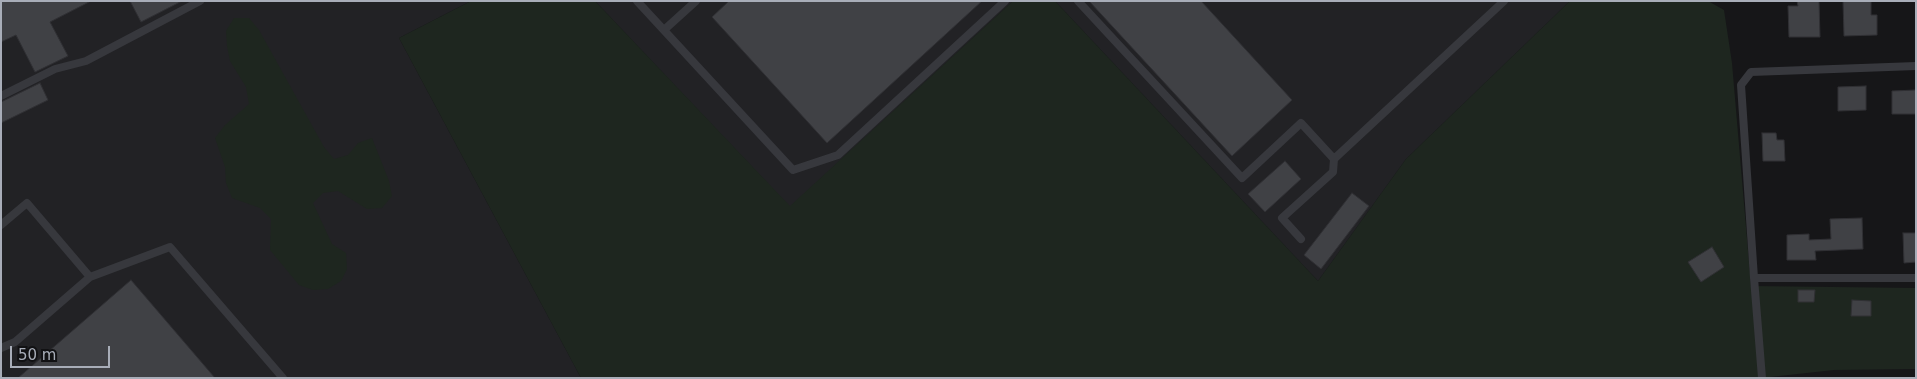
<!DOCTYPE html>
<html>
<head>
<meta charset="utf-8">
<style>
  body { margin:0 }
  #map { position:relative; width:1917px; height:379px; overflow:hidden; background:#161618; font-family:"DejaVu Sans",sans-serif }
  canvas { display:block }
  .frame { position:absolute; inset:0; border:2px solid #a8adb8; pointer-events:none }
  .scale { position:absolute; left:10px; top:346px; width:100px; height:22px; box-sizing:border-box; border:2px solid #a8adb8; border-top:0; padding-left:6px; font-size:15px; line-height:18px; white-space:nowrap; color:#a8adb8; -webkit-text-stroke:4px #111113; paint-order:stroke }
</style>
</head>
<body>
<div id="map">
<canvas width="1917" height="379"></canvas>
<div class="frame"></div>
<div class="scale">50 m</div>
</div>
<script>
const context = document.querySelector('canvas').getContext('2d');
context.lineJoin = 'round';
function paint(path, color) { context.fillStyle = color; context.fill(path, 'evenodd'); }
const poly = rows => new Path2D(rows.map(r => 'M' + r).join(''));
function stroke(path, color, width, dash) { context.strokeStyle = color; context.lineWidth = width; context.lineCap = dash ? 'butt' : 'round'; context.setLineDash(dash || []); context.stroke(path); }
paint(poly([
  [1,1,471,1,399,38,581,378,1,378],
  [595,1,1013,1,790,207],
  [1055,1,1570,1,1406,159,1318,281]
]), '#222225');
paint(poly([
  [471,1,595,1,790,206,1013,1,1055,1,1318,281,1406,159,1570,1,1708,1,1724,10,1732,63,1751,286,1916,288,1916,369,1834,370,1761,378,581,378,399,38],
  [234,18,249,18,259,30,324,147,334,159,348,155,358,143,372,138,389,181,392,196,382,208,367,209,338,191,323,193,313,203,332,244,346,253,347,269,341,281,328,289,313,290,299,285,270,250,271,219,260,208,232,198,226,183,225,167,215,138,225,125,249,104,246,87,230,61,227,46,226,31]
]), '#1e261f');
const building = poly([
  [1,1,91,1,50,22,68,56,35,72,16,35,1,42,1,1],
  [130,1,182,1,141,22,130,1],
  [729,1,982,1,827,143,712,17,729,1],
  [1089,1,1201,1,1292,100,1232,156,1089,1],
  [1797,1,1819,1,1820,37,1789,37,1788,6,1798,6,1797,1],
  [1843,1,1871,1,1871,15,1877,15,1877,35,1844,36,1843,1],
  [40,83,48,100,1,123,1,102,40,83],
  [1866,86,1866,110,1838,111,1838,87,1866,86],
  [1916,90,1916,114,1892,114,1892,91,1916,90],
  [1762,133,1776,133,1777,140,1784,140,1785,161,1763,161,1762,133],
  [1285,161,1301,179,1265,212,1248,194,1285,161],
  [1352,193,1369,206,1321,269,1304,255,1352,193],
  [1862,218,1863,249,1815,251,1816,260,1787,260,1787,235,1809,234,1809,240,1831,239,1830,219,1862,218],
  [1903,233,1916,233,1916,262,1904,263,1903,233],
  [1712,247,1724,267,1701,282,1688,262,1712,247],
  [131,280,215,378,18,378,131,280],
  [1798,290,1815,290,1814,302,1798,302,1798,290],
  [1852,300,1871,301,1871,316,1851,316,1852,300]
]);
paint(building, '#404145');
stroke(building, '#303034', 1);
stroke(poly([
  [637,1,793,170,838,155,1005,1],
  [1078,1,1242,178,1301,123,1334,159,1504,1],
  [664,30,696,1],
  [1916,66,1751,72,1741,85,1754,278,1916,278],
  [1,96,55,69,86,61,200,1],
  [1,225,27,203,90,277],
  [1301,239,1282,218,1333,172,1334,159],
  [1754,278,1762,378],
  [1,348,15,342,90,277,170,247,283,378]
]), '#37383d', 8);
</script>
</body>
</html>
